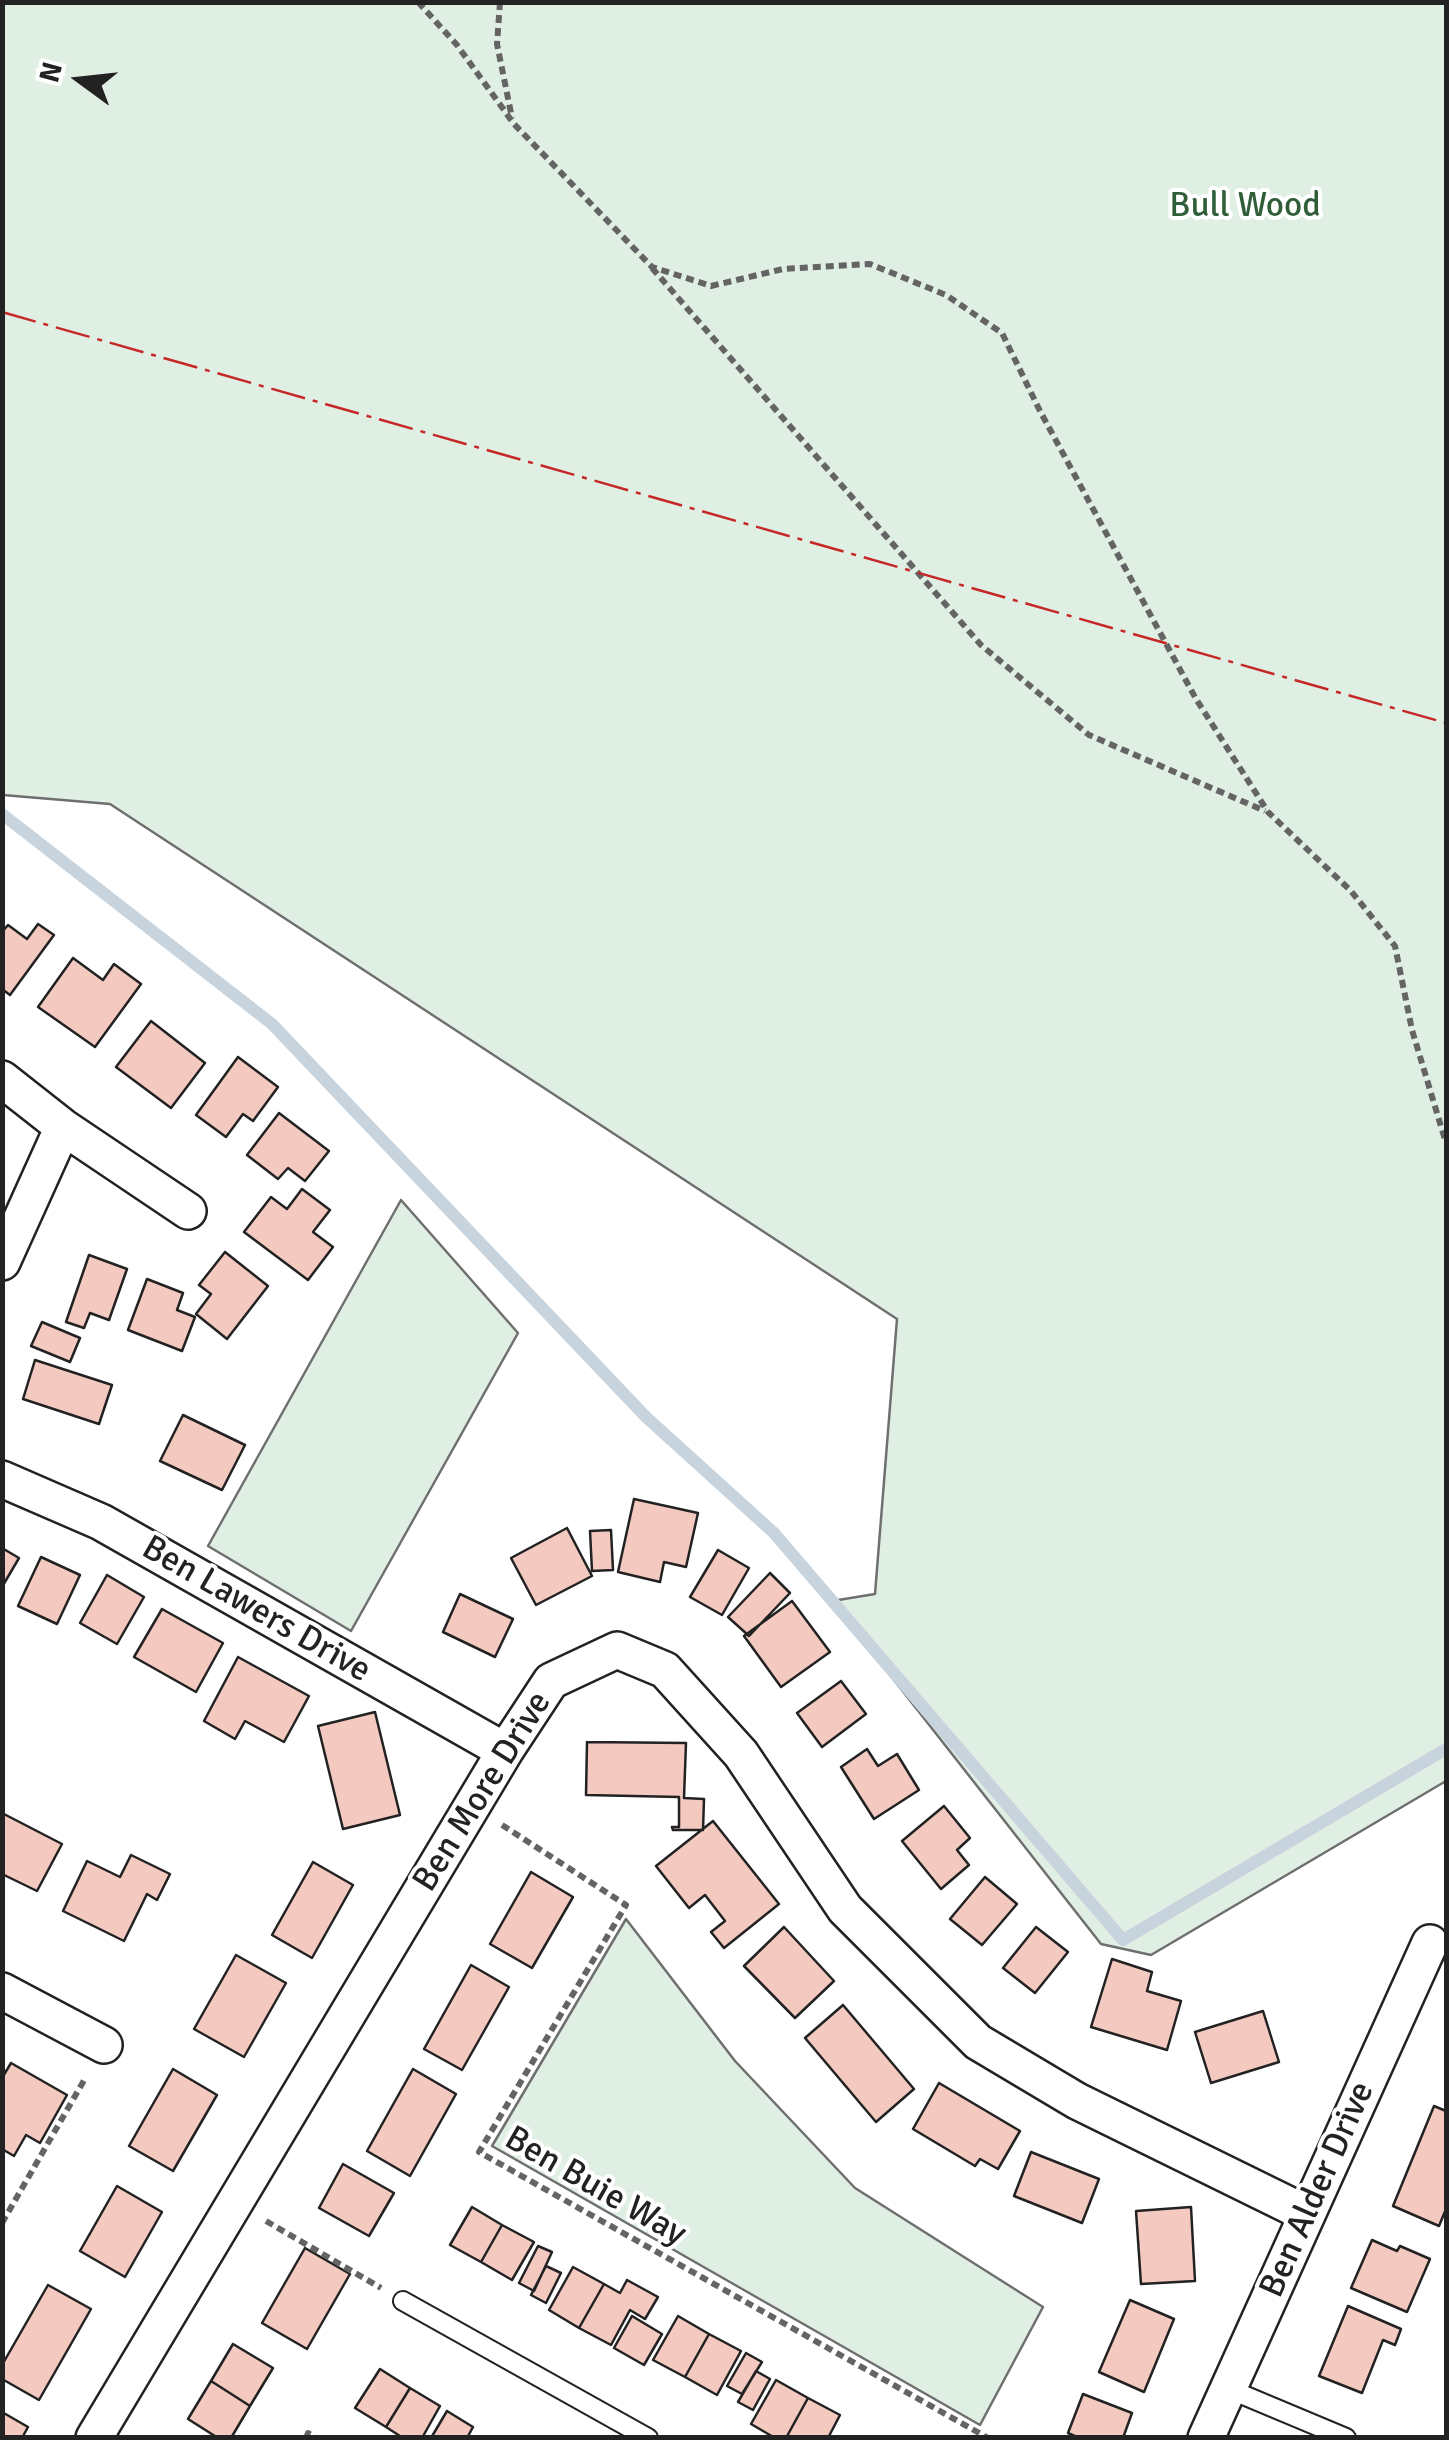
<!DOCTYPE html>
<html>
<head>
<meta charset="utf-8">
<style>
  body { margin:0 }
  #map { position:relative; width:1449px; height:2440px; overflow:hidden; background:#fff; font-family:Signika,sans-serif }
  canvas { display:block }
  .frame { position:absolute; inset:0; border:5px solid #222; pointer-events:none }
  .north { position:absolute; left:30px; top:30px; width:100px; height:100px; -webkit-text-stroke:8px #fff; paint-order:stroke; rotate:285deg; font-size:28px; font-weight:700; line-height:40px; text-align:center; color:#222 }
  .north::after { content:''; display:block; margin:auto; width:35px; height:45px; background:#222; clip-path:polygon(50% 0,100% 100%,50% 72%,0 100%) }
</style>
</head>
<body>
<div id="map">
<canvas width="1449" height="2440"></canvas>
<div class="frame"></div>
<div class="north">N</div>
</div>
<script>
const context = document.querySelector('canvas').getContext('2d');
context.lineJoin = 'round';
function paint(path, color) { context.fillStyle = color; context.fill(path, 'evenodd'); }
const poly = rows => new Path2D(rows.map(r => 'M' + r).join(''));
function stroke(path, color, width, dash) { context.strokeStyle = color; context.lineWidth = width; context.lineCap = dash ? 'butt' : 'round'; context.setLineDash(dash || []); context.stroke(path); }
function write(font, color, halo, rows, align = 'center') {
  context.font = font + ' Signika,sans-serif'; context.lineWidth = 8; context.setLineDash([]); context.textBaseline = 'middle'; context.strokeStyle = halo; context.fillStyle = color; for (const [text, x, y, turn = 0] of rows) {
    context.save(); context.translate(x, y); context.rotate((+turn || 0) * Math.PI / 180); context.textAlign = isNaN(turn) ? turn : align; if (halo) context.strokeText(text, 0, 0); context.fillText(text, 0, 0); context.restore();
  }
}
const green = poly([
  [2,3,1446,3,1446,1781,1151,1955,1101,1944,832,1601,875,1594,897,1319,110,804,3,795,2,3],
  [401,1200,518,1333,351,1631,208,1546,401,1200],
  [626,1919,735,2061,855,2188,1043,2307,980,2425,492,2146,626,1919]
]);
paint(green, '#e0efe3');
stroke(green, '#6f6f6f', 2.5);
stroke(poly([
  [2,814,272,1024,646,1417,774,1533,1123,1940,1446,1749]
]), '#c7d3dd', 12);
const building = poly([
  [38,924,54,935,10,995,2,989,2,932,8,925,27,939,38,924],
  [73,958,103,980,114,964,141,984,95,1047,38,1007,73,958],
  [151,1021,205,1063,171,1108,116,1067,151,1021],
  [238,1057,278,1087,253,1121,243,1114,226,1137,196,1115,238,1057],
  [279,1113,329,1151,305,1181,288,1168,278,1179,247,1155,279,1113],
  [302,1189,330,1210,313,1232,333,1247,308,1280,244,1232,271,1197,287,1209,302,1189],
  [225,1252,268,1286,227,1339,196,1314,211,1294,199,1285,225,1252],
  [89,1255,127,1269,109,1320,90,1313,84,1328,66,1322,89,1255],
  [147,1279,183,1293,177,1310,195,1317,182,1351,128,1330,147,1279],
  [42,1322,80,1338,70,1362,31,1346,42,1322],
  [35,1360,112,1385,99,1424,23,1399,35,1360],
  [183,1415,245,1445,222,1490,160,1461,183,1415],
  [634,1499,698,1513,686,1567,664,1562,660,1582,618,1572,634,1499],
  [567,1528,592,1576,536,1605,511,1558,567,1528],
  [611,1530,613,1570,592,1571,590,1531,611,1530],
  [2,1548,19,1558,2,1587,2,1548],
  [718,1550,749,1568,722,1615,690,1597,718,1550],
  [41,1557,80,1575,57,1624,18,1606,41,1557],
  [770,1573,790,1593,749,1636,728,1617,770,1573],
  [107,1575,144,1597,117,1644,80,1623,107,1575],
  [460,1594,513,1619,495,1657,443,1632,460,1594],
  [792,1601,830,1652,781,1687,744,1636,792,1601],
  [162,1609,223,1643,196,1692,134,1657,162,1609],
  [238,1657,309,1696,284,1742,245,1721,235,1739,204,1721,238,1657],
  [841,1681,866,1714,822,1747,797,1713,841,1681],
  [375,1712,400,1815,343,1829,318,1726,375,1712],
  [587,1742,686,1743,684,1798,704,1799,703,1830,673,1830,672,1827,679,1827,679,1797,586,1795,587,1742],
  [867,1749,878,1766,897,1754,919,1790,874,1819,841,1767,867,1749],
  [944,1806,970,1838,957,1850,969,1865,941,1889,902,1841,944,1806],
  [2,1813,62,1844,37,1891,2,1874,2,1813],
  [713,1821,779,1904,724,1948,711,1932,725,1921,705,1895,689,1908,656,1866,713,1821],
  [131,1855,170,1874,157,1900,147,1894,124,1941,63,1911,87,1861,120,1877,131,1855],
  [313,1862,353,1885,312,1958,272,1935,313,1862],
  [531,1872,573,1897,532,1968,490,1944,531,1872],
  [985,1877,1017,1904,982,1945,950,1919,985,1877],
  [784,1927,834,1981,795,2018,744,1966,784,1927],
  [1036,1927,1068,1952,1035,1993,1003,1968,1036,1927],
  [236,1955,286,1983,244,2057,194,2029,236,1955],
  [1112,1959,1152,1972,1147,1991,1181,2001,1167,2050,1091,2027,1112,1959],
  [471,1965,509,1987,462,2070,424,2049,471,1965],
  [843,2005,914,2089,876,2122,805,2038,843,2005],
  [1263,2011,1279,2062,1211,2083,1195,2032,1263,2011],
  [11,2063,67,2095,40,2143,26,2135,14,2156,2,2149,2,2078,11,2063],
  [173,2069,217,2095,173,2171,129,2146,173,2069],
  [413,2069,456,2094,410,2176,367,2151,413,2069],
  [939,2083,1020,2131,998,2169,980,2159,975,2166,913,2129,939,2083],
  [1434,2106,1446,2111,1446,2209,1439,2226,1393,2206,1434,2106],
  [1031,2152,1099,2179,1082,2223,1014,2196,1031,2152],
  [343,2164,394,2193,369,2236,319,2208,343,2164],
  [117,2186,162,2212,125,2277,80,2251,117,2186],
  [472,2207,502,2225,481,2262,450,2245,472,2207],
  [1191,2207,1195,2281,1141,2284,1136,2211,1191,2207],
  [502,2225,534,2242,512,2280,481,2262,502,2225],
  [1372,2240,1397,2251,1400,2246,1430,2259,1407,2312,1351,2288,1372,2240],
  [538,2246,552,2252,534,2291,519,2283,538,2246],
  [305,2248,350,2274,307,2349,262,2323,305,2248],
  [546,2266,561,2273,546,2303,531,2295,546,2266],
  [573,2267,604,2284,579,2328,549,2310,573,2267],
  [627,2280,658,2297,645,2319,630,2310,611,2345,579,2328,604,2284,620,2293,627,2280],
  [48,2285,91,2309,39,2400,2,2379,2,2365,48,2285],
  [1130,2300,1174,2319,1144,2392,1099,2372,1130,2300],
  [1348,2306,1401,2329,1395,2345,1383,2340,1362,2393,1319,2376,1348,2306],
  [632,2316,662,2334,644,2365,614,2348,632,2316],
  [678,2316,709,2334,685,2377,653,2360,678,2316],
  [709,2334,741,2351,717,2395,685,2377,709,2334],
  [233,2344,273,2368,250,2406,211,2381,233,2344],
  [746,2353,762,2362,742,2394,727,2386,746,2353],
  [380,2369,410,2388,386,2427,355,2408,380,2369],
  [756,2371,770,2379,753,2410,738,2402,756,2371],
  [776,2380,808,2398,786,2438,775,2438,751,2424,776,2380],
  [211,2381,250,2406,231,2438,218,2438,188,2419,211,2381],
  [410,2388,440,2406,422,2438,403,2438,386,2427,410,2388],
  [1083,2394,1132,2413,1123,2438,1079,2438,1068,2433,1083,2394],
  [808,2398,840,2415,828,2438,786,2438,808,2398],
  [447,2411,473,2427,467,2438,431,2438,447,2411],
  [2,2412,28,2427,22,2438,2,2438,2,2412]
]);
paint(building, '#f3c9c0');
stroke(building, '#222', 2.5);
const lane = poly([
  [403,2301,648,2438],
  [1229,2389,1346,2438]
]);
const street = poly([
  [2,1079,63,1127,188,1211],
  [2,1262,63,1127],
  [2,1479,101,1522,505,1751],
  [2,1991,104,2045],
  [94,2438,505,1751,551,1681,617,1650,665,1670,741,1754,845,1909,978,2042,1077,2101,1307,2214],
  [1206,2438,1430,1943]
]);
stroke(lane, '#222', 22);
stroke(street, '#222', 40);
stroke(poly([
  [418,2,457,45,514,124,652,267,711,286,783,269,870,264,946,295,1002,333,1040,411,1196,699,1268,812,1351,891,1395,946,1412,1030,1446,1143],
  [500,2,497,44,512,118],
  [652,268,981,645,1089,735,1265,811],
  [502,1825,626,1905,479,2152,988,2438],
  [266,2221,381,2288],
  [2,2223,86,2077],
  [306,2438,308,2433,316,2438]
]), '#646464', 6, [8, 5]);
stroke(lane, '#fff', 18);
stroke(street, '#fff', 35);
stroke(poly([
  [2,312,1446,723]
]), '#c62828', 2.5, [35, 8, 5, 8]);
write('35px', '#2f5e38', '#fff', [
  ["Bull Wood",1245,207]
]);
write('35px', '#222', '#fff', [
  ["Ben Lawers Drive",256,1610,30],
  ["Ben More Drive",483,1792,-58],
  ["Ben Buie Way",595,2187,30],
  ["Ben Alder Drive",1318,2190,-66]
]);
</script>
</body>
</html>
